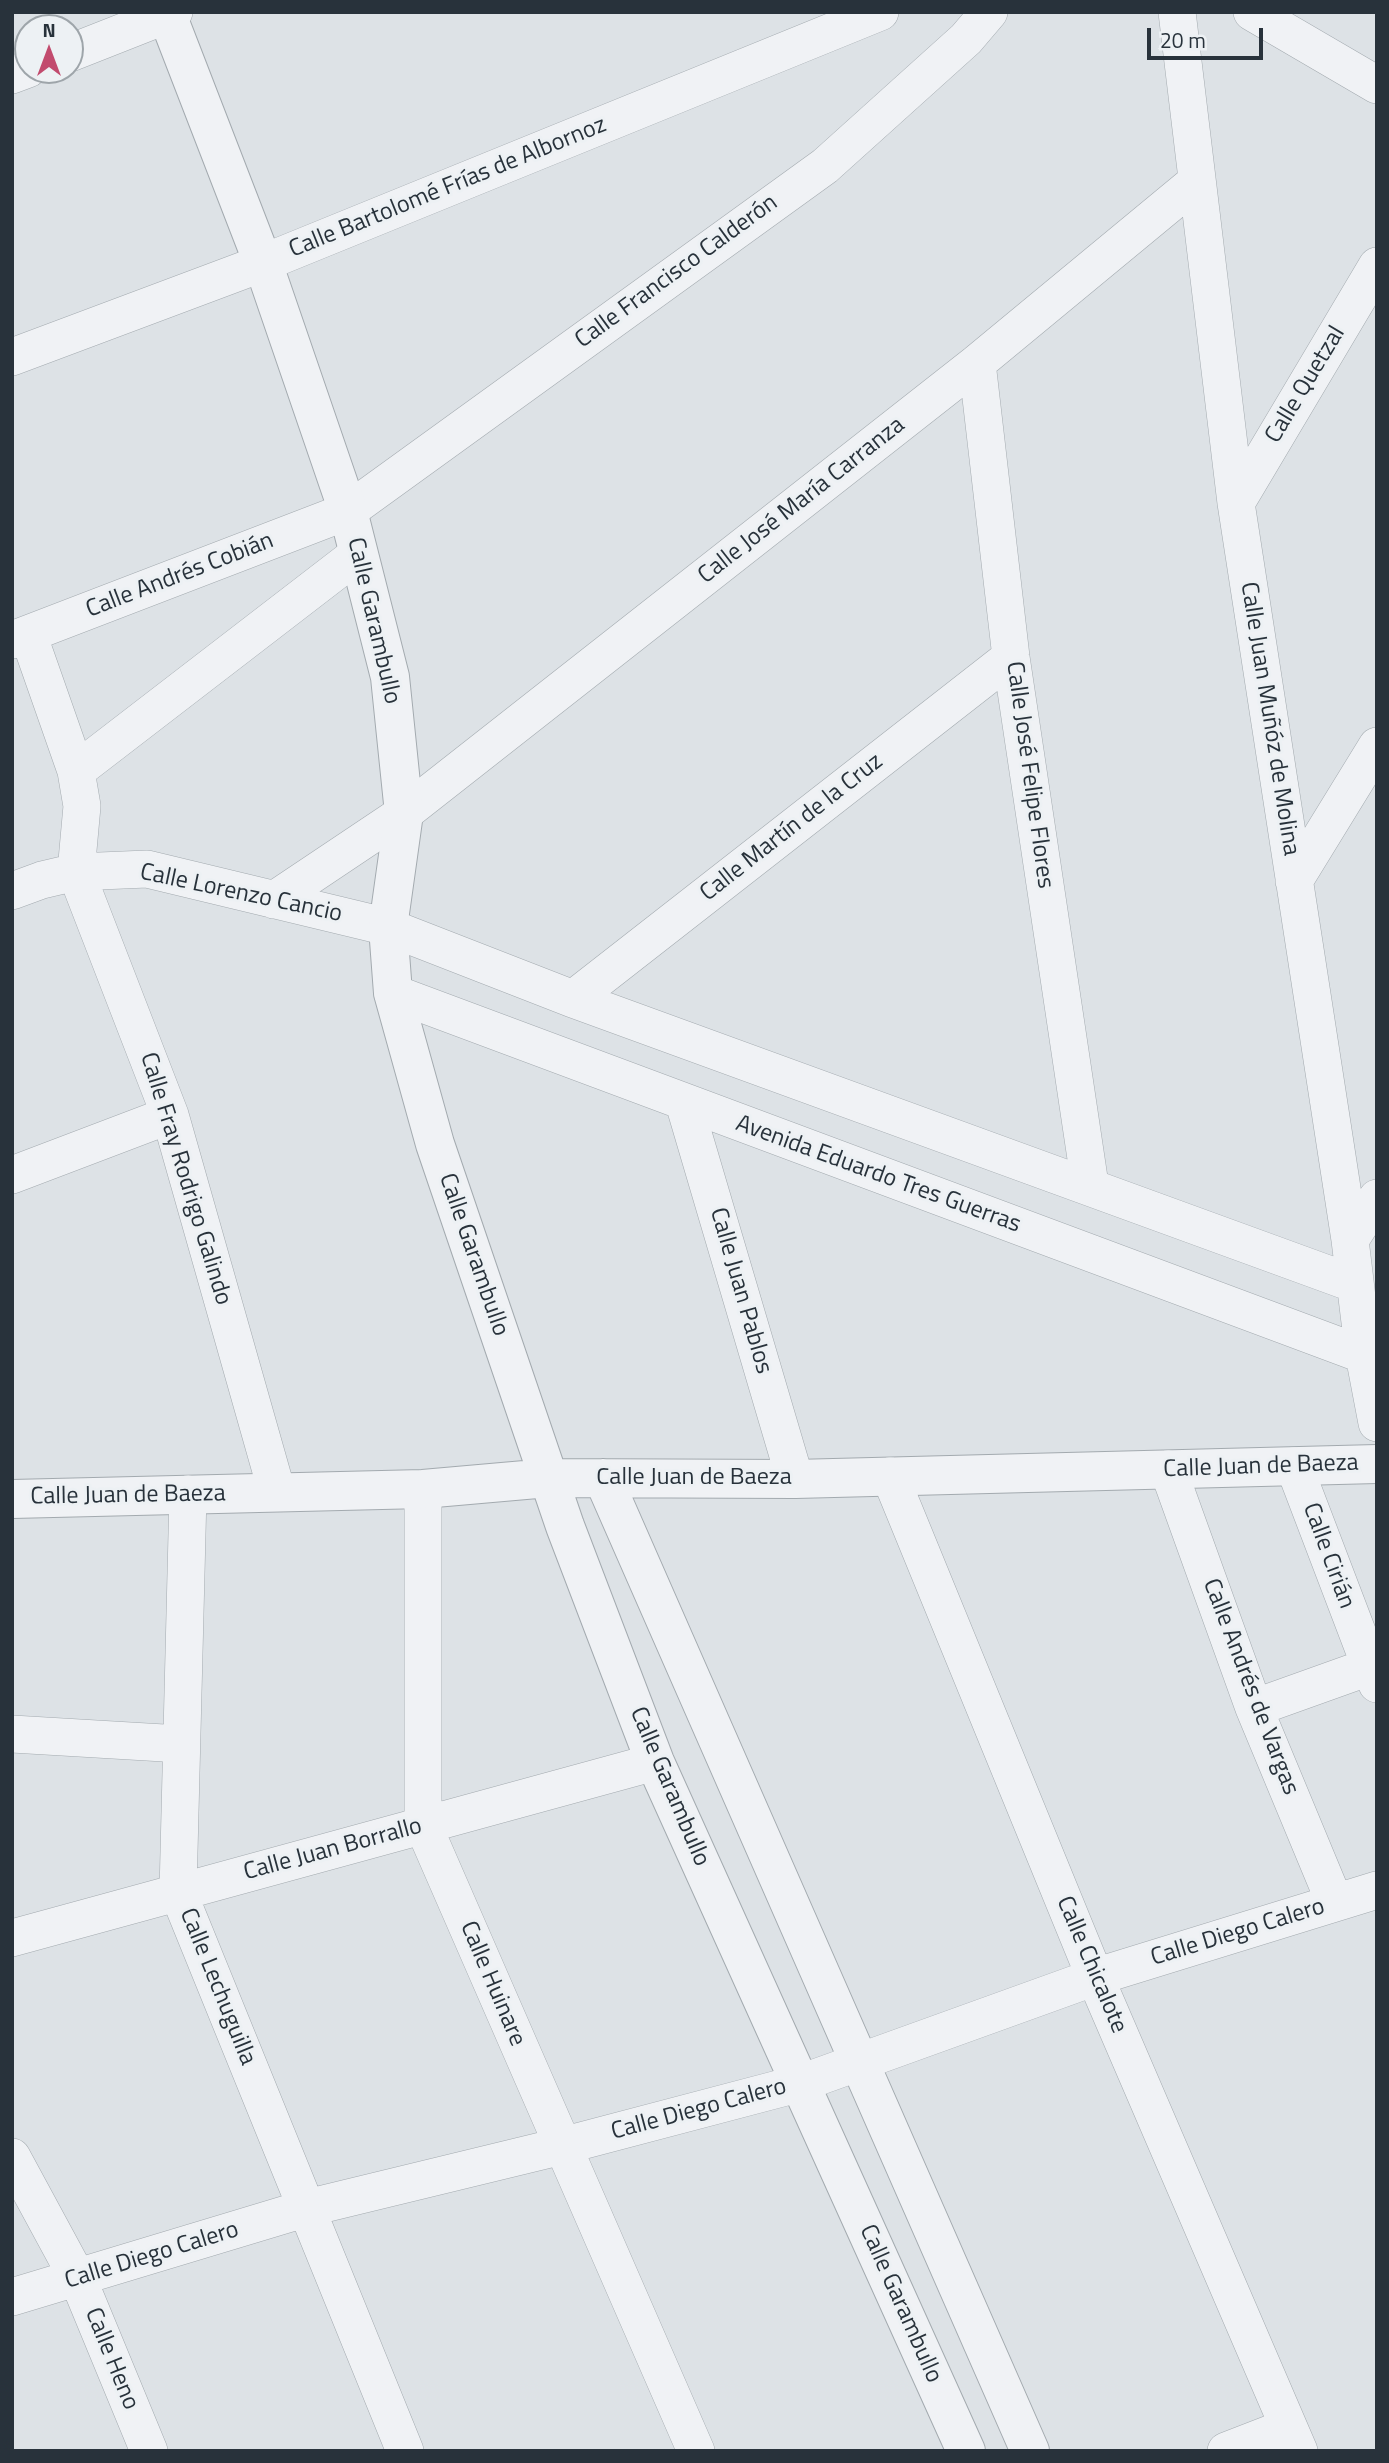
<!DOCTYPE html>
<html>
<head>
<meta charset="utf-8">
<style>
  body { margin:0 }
  #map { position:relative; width:1389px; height:2463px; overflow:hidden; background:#dde2e6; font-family:"Titillium Web",sans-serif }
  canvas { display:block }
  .frame { position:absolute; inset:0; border:14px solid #28323b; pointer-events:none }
  .north { position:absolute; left:14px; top:14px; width:70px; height:70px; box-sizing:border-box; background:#edf1f4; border:2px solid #9ea5aa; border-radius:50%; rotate:0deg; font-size:19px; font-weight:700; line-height:28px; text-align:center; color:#28323b }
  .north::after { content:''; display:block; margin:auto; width:24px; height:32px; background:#c24b6e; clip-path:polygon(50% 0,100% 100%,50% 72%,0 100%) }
  .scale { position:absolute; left:1147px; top:28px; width:116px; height:32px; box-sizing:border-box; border:4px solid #28323b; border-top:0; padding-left:9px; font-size:21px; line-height:24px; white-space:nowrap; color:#28323b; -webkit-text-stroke:5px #edf1f4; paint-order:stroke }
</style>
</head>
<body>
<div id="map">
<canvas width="1389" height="2463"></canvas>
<div class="frame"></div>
<div class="north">N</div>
<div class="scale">20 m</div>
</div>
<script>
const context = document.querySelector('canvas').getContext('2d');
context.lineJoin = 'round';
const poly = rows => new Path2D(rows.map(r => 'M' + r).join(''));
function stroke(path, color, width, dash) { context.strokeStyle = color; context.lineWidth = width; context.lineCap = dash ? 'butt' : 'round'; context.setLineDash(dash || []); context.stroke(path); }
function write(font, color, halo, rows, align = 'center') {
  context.font = font + ' "Titillium Web",sans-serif'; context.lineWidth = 6; context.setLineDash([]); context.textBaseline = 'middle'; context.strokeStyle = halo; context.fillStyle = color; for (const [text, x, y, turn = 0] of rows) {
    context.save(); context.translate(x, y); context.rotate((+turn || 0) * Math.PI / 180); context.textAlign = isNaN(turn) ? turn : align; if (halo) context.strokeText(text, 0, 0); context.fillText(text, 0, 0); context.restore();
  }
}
const minor = poly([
  [1177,12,1236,503,1350,1240,1364,1355,1377,1423],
  [1252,12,1377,85],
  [70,53,174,12],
  [12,75,28,69],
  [12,357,263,263,880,12],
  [977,363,1011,657,1090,1185],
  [1236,503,1377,266],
  [28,634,76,771,82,806,76,872,170,1115,277,1492],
  [12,640,348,511,825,166,966,39,989,12],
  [76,771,358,554],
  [1294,881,1377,746],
  [12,891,42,880,76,872,147,869,388,927,573,999,1355,1284],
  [274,900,404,813,977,363,1196,182],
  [393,993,1364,1355],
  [573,999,1011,657],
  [684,1103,795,1479],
  [12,1175,170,1115],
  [1350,1240,1377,1198],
  [1294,1466,1377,1684],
  [1168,1469,1254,1708,1335,1903],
  [890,1476,1095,1977,1299,2451],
  [423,1489,423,1825,696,2451],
  [188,1494,178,1892,405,2451],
  [1254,1708,1377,1664],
  [12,1734,181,1744],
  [12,1938,655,1762],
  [12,2157,78,2279,149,2451],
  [12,2297,307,2208,562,2146,801,2083,1095,1977,1377,1890],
  [1226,2451,1288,2427]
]);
const tertiary = poly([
  [166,12,263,263,348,511,390,677,404,813,388,927,393,993,435,1144,565,1526,655,1762,966,2451],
  [603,1478,1030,2451],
  [12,1499,423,1489,548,1478,795,1479,1377,1464]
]);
stroke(minor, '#a3aaaf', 38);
stroke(tertiary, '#a3aaaf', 40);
stroke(minor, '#f0f2f5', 37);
stroke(tertiary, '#f0f2f5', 38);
write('24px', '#28323b', '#edf1f4', [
  ["Calle Bartolomé Frías de Albornoz",448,188,-22],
  ["Calle Francisco Calderón",677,272,-36],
  ["Calle Quetzal",1306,385,-59],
  ["Calle José María Carranza",802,501,-38],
  ["Calle Andrés Cobián",180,576,-21],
  ["Calle Garambullo",373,621,77],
  ["Calle Juan Muñóz de Molina",1269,719,81],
  ["Calle José Felipe Flores",1029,775,82],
  ["Calle Martín de la Cruz",792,828,-38],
  ["Calle Lorenzo Cancio",241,894,12],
  ["Avenida Eduardo Tres Guerras",878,1175,20],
  ["Calle Fray Rodrigo Galindo",185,1179,73],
  ["Calle Garambullo",473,1255,71],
  ["Calle Juan Pablos",740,1291,74],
  ["Calle Juan de Baeza",1261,1467,-2],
  ["Calle Juan de Baeza",694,1478],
  ["Calle Juan de Baeza",128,1496,-1],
  ["Calle Cirián",1328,1556,70],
  ["Calle Andrés de Vargas",1250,1687,69],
  ["Calle Garambullo",669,1787,67],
  ["Calle Juan Borrallo",333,1850,-15],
  ["Calle Diego Calero",1238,1933,-17],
  ["Calle Chicalote",1091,1965,67],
  ["Calle Huinare",492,1984,67],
  ["Calle Lechuguilla",217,1987,68],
  ["Calle Diego Calero",699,2110,-15],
  ["Calle Diego Calero",152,2256,-17],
  ["Calle Garambullo",900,2304,66],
  ["Calle Heno",111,2359,68]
]);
</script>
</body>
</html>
